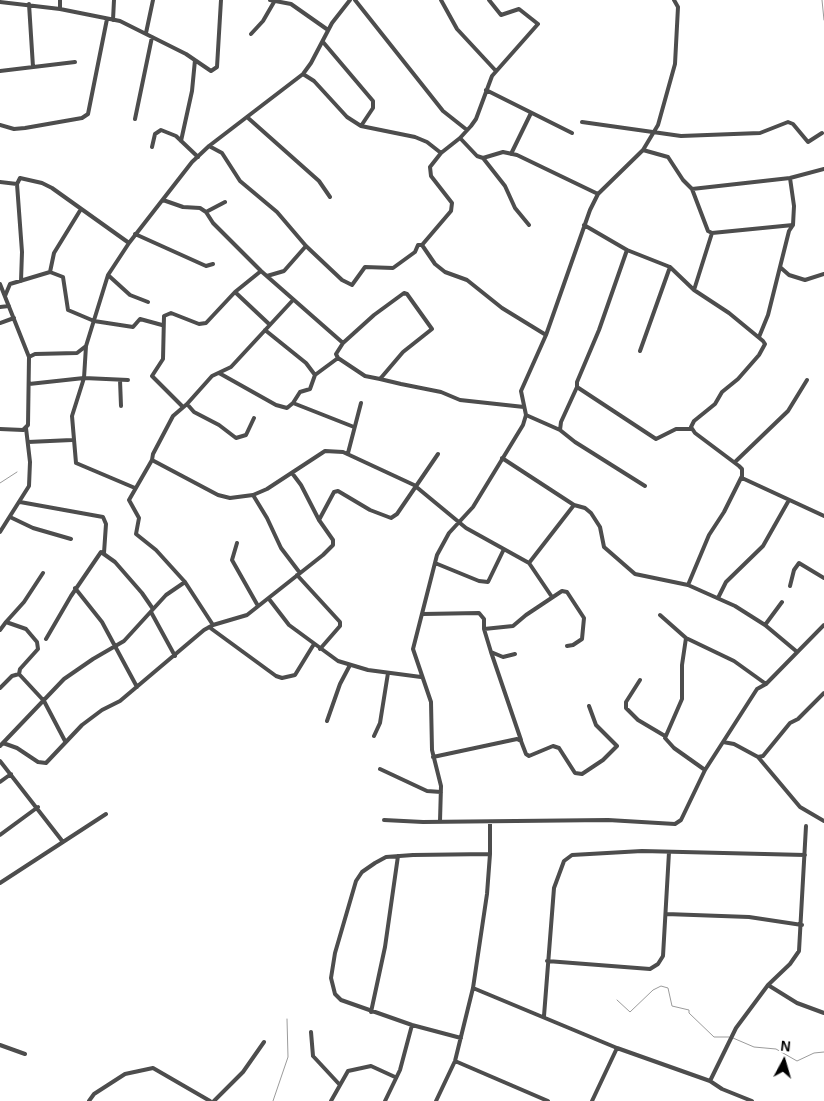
<!DOCTYPE html>
<html>
<head>
<meta charset="utf-8">
<style>
  body { margin:0 }
  #map { position:relative; width:824px; height:1101px; overflow:hidden; background:#fff; font-family:Helvetica,sans-serif }
  canvas { display:block }
  .north { position:absolute; left:759px; top:1036px; width:50px; height:50px; -webkit-text-stroke:4px #fff; paint-order:stroke; rotate:6deg; font-size:14px; font-weight:700; line-height:20px; text-align:center; color:#000 }
  .north::after { content:''; display:block; margin:auto; width:18px; height:22px; background:#000; clip-path:polygon(50% 0,100% 100%,50% 72%,0 100%) }
</style>
</head>
<body>
<div id="map">
<canvas width="824" height="1101"></canvas>
<div class="north">N</div>
</div>
<script>
const context = document.querySelector('canvas').getContext('2d');
context.lineJoin = 'round';
const poly = rows => new Path2D(rows.map(r => 'M' + r).join(''));
function stroke(path, color, width, dash) { context.strokeStyle = color; context.lineWidth = width; context.lineCap = dash ? 'butt' : 'round'; context.setLineDash(dash || []); context.stroke(path); }
stroke(poly([
  [822,0,824,20],
  [0,483,17,472],
  [617,1000,630,1012,653,990,661,986,668,988,672,1006,689,1010,689,1013,714,1037,729,1037],
  [733,1038,754,1047,776,1049,797,1061,814,1053,824,1052],
  [273,1101,288,1057,287,1019]
]), '#9b9b9b', 1);
stroke(poly([
  [60,0,60,9],
  [270,0,291,4,328,30],
  [355,0,443,111,467,130],
  [441,0,457,29,496,71],
  [0,2,60,9,120,21,186,54,211,71,217,67,221,0],
  [29,4,33,67],
  [113,20,114,0],
  [146,33,153,0],
  [251,34,263,21,274,2],
  [323,42,373,101,373,108,361,126],
  [0,71,75,62],
  [303,74,314,81,347,117,361,126,415,137,427,142,441,153],
  [486,90,572,133],
  [247,117,319,181,330,197],
  [135,119,152,37],
  [582,122,681,136,760,133,788,122,793,124,808,142,822,133],
  [0,125,14,129,25,128,82,118,88,114,107,19],
  [460,138,477,156,483,158,503,152,517,155,598,194],
  [181,141,192,91,195,60],
  [209,146,222,153,240,181,277,212,306,246,342,280,352,285,365,267,393,268,415,252,418,245,422,245,451,211,452,203,431,176,430,167,441,153,460,138,471,126,476,119,492,76,538,24,519,9,501,15,489,0],
  [152,147,155,134,161,130,176,136,198,157],
  [643,150,668,157,683,180,692,189,790,178,824,169],
  [511,154,531,113],
  [483,158,505,186,515,208,529,225],
  [0,182,17,184],
  [692,189,708,231,712,233,793,225],
  [163,200,183,207,200,208,206,212,213,223,261,271,343,343],
  [206,212,225,202],
  [584,225,627,250,670,267,694,290,729,313,763,341,765,344,759,355,738,379,722,392,715,404,694,421,691,427,695,433,739,466,742,469,742,478,824,516],
  [135,234,206,266,213,264],
  [422,245,435,264,445,272,467,280,502,308,546,335],
  [627,250,599,330,577,382,577,387,656,439,676,429,692,429],
  [780,267,789,275,805,280,824,274],
  [50,272,54,253,81,209],
  [108,275,130,295,148,302],
  [267,276,284,271,306,246],
  [21,281,22,252,17,184,20,178,42,183,52,188,129,243],
  [0,284,29,357],
  [694,290,712,233],
  [235,292,269,324],
  [5,296,10,284,50,272,63,277,68,310,94,321,133,327,140,319,162,325],
  [0,307,9,306],
  [0,323,14,318],
  [265,330,306,363,315,375,310,389,300,392,293,403,354,427],
  [759,337,768,315,789,231,793,225,794,206,790,178],
  [86,346,84,378,72,416,76,463,135,488],
  [640,351,670,267],
  [219,373,276,405,287,408,293,403],
  [315,375,338,358],
  [380,379,403,352,432,329,407,294,404,293,374,315,343,343,336,354,338,358,365,376,380,379,401,384,441,392,460,400,524,407],
  [120,380,121,406],
  [29,384,84,378,128,380],
  [577,387,561,422,560,430,575,442,645,486],
  [187,404,194,412,219,425,236,438,246,435,254,418],
  [183,407,152,376,163,359,164,316,171,313,199,324,206,323,235,292,261,271],
  [526,415,560,430],
  [0,429,23,430,28,425,29,357,35,354,77,353,86,346,108,275,129,243,192,162,209,146,303,74,311,63,332,23,350,0],
  [28,442,72,440],
  [348,453,361,403],
  [502,458,574,505,585,508,591,513,600,527,604,547,635,574,688,585,735,606,765,625,796,651],
  [152,460,218,495,230,498,253,495,267,489,325,451,343,452,414,485,466,528,529,563,552,597],
  [735,462,788,411,807,380],
  [253,495,267,518,281,548,300,573],
  [20,502,103,517,106,524,104,553],
  [10,517,33,528,71,539],
  [319,520,334,492,338,491,370,510,391,518,397,514,438,454],
  [0,532,29,486,30,462,26,428],
  [237,543,232,560,258,606],
  [435,563,479,581,488,582,504,549],
  [529,563,574,505],
  [297,575,340,622,340,626,320,649],
  [688,585,709,535,724,512,742,476],
  [790,586,794,570,799,563,824,578],
  [75,588,102,622,137,687],
  [718,598,726,582,763,546,789,500],
  [269,599,289,625,338,661,368,670,421,677],
  [151,612,175,656],
  [423,614,479,613,484,619,484,629,491,652,503,657,515,654],
  [660,615,686,638,734,661,766,684],
  [6,622,24,602,43,573],
  [213,625,185,582,156,550,136,534,139,518,129,500,152,460,153,454,173,416,187,404,212,376,231,367,293,300],
  [765,625,782,602],
  [209,627,276,676,282,678,295,675,314,644],
  [484,629,513,626,526,615,562,591,567,592,584,618,582,639,573,645,567,646],
  [0,630,6,622,26,629,37,642,38,649,20,669,19,674,44,701,65,741],
  [686,638,682,665,682,699,665,738,674,748,705,770],
  [46,639,71,596,101,552,115,562,142,593,153,609],
  [491,652,521,740],
  [640,680,626,702,626,708,638,720,665,736],
  [0,688,12,676,19,674],
  [327,721,340,684,350,665],
  [374,736,380,723,388,673],
  [723,742,757,689,766,684,824,625],
  [3,743,17,748,38,762,46,763,82,725,102,710,120,701,204,630,213,625,247,615,323,555,333,545,333,540,319,520,301,485,292,473],
  [0,746,64,679,93,659,124,641,166,595,185,582],
  [433,757,517,739,521,741,526,754,529,756,553,746,559,748,575,773,582,774,603,760,617,746,596,725,589,706],
  [758,757,800,807,824,821],
  [0,761,63,842],
  [380,769,427,791,441,792],
  [0,782,11,774],
  [384,820,423,822,608,820,675,824,681,820,705,770,723,742,734,744,758,757,763,756,790,723,798,719,824,693],
  [440,821,441,786,432,750,431,702,413,649,437,555,449,533,473,507,523,425,526,415,521,391,546,335,590,210,598,194,643,150,658,125,675,64,678,7,674,0],
  [0,835,38,807],
  [0,883,106,814],
  [666,914,749,917,802,925],
  [547,961,650,969,658,964,663,956,669,852],
  [768,985,797,1003,824,1013],
  [473,988,617,1048,710,1081,722,1089,752,1101],
  [371,1012,385,947,398,856],
  [544,1016,554,888,564,861,572,855,642,851,805,855],
  [311,1032,313,1056,339,1084],
  [461,1038,412,1025,341,1000,335,994,331,978,335,953,356,881,362,872,375,863,386,857,413,855,490,854],
  [0,1045,25,1054],
  [455,1061,548,1101],
  [710,1081,736,1028,768,985,790,964,799,951,806,826],
  [89,1101,94,1094,125,1074,153,1068,210,1101],
  [214,1101,243,1072,264,1042],
  [331,1101,348,1071,371,1066,395,1077],
  [385,1101,400,1070,412,1025],
  [436,1101,455,1061,473,988,487,894,490,854,490,822],
  [592,1101,617,1048]
]), '#4d4d4d', 4);
</script>
</body>
</html>
